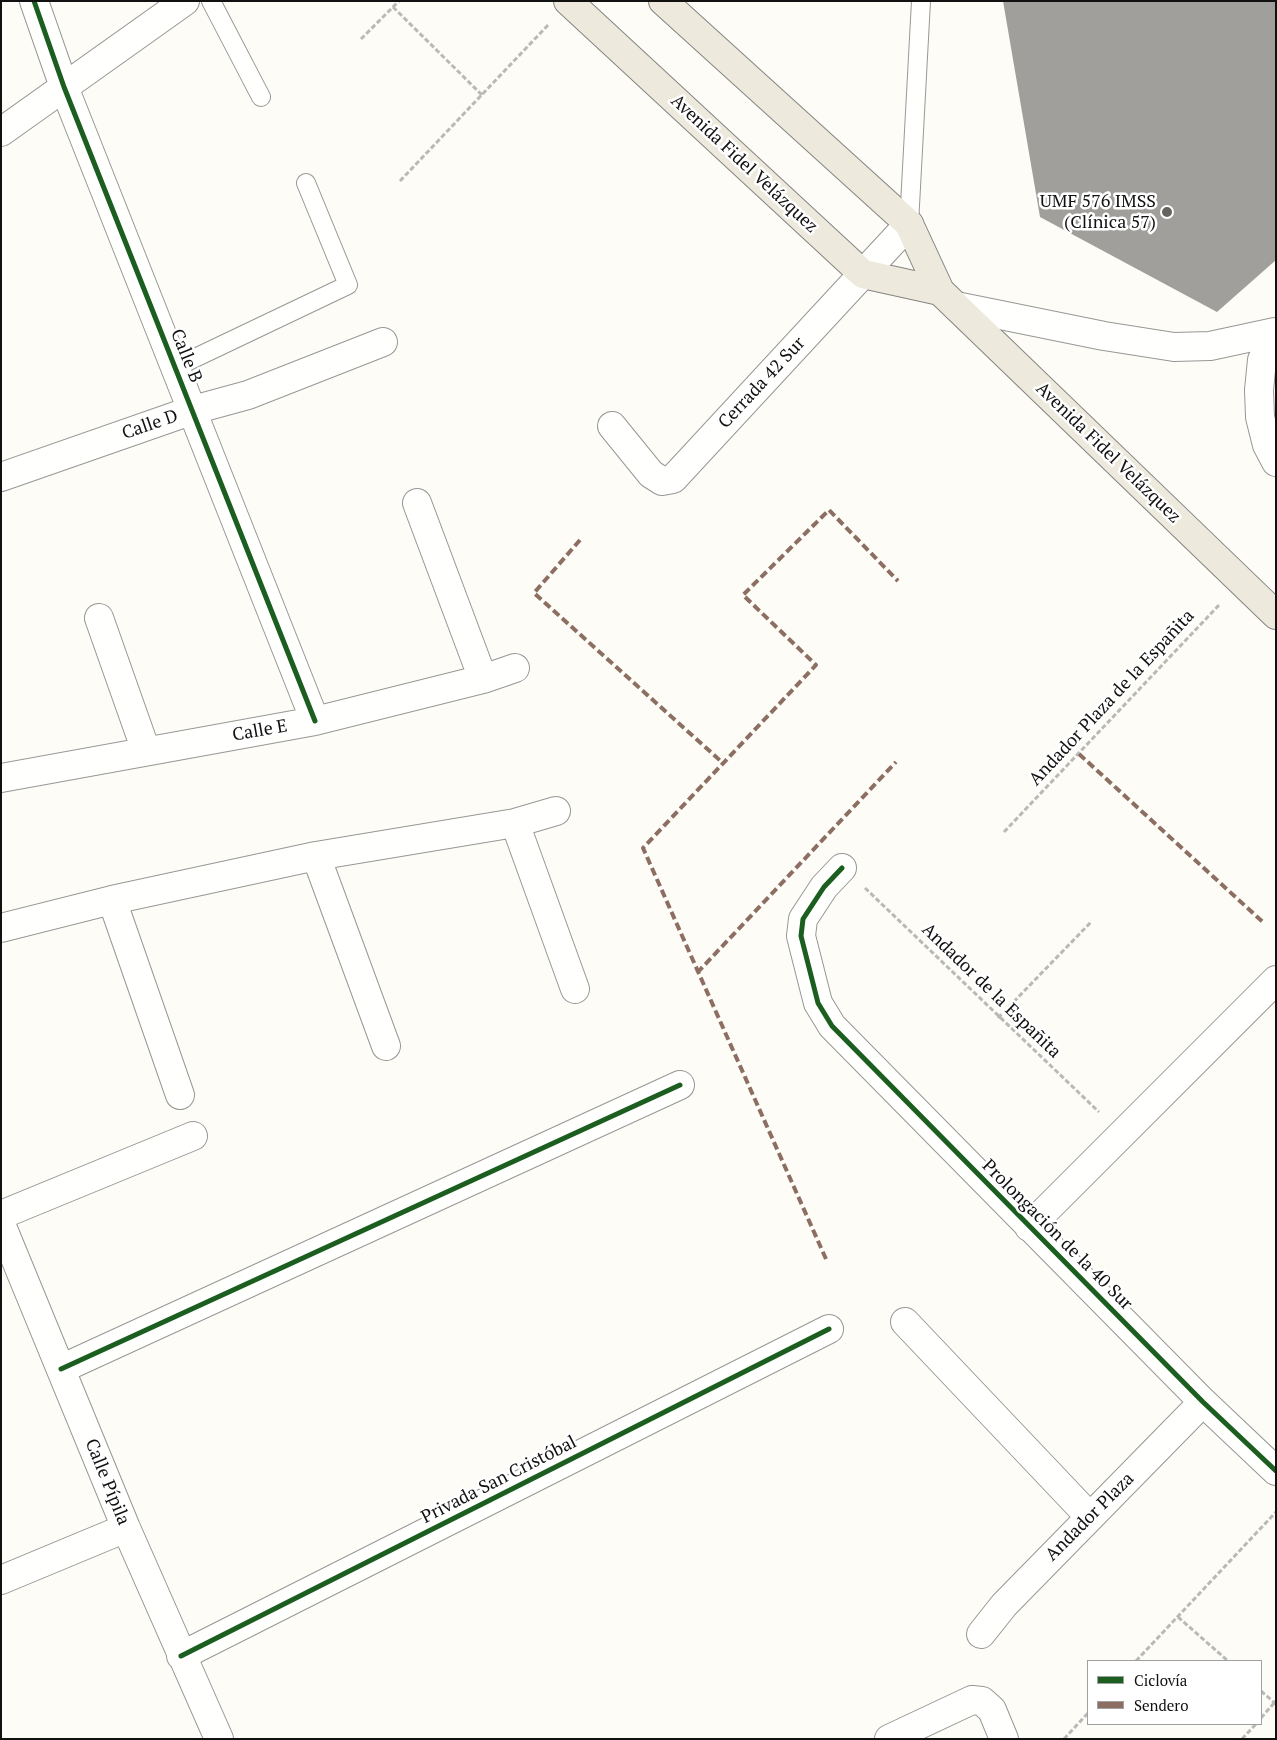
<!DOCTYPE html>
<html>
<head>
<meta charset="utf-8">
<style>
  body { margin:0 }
  #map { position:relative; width:1277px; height:1740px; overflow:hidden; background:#fdfcf7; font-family:"PT Serif",serif }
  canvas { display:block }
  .frame { position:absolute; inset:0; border:2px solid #111; pointer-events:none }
  .legend { position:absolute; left:1087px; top:1660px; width:175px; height:65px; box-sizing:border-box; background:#fff; border:1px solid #a0a0a0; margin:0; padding:6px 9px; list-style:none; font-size:15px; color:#111 }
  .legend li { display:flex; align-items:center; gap:10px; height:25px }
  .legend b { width:25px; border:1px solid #a0a0a0 }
</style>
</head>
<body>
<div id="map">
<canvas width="1277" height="1740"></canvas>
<div class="frame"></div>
<ul class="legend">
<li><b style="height:6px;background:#1b5e20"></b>Ciclovía</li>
<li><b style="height:6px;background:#8d6e63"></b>Sendero</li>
</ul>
</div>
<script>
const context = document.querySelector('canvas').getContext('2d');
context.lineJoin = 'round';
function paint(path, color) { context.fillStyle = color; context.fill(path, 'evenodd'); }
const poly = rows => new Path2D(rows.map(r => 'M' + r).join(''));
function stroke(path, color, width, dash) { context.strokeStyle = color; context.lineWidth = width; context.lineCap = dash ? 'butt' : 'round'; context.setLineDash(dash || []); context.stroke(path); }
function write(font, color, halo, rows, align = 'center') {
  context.font = font + ' "PT Serif",serif'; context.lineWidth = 5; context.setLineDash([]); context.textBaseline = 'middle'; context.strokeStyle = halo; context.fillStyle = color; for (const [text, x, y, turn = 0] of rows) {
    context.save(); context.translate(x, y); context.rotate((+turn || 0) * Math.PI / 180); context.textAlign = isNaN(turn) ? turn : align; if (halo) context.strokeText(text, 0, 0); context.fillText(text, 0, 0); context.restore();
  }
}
paint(poly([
  [1003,1,1276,1,1276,260,1217,312,1040,217]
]), '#a19f9c');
const lane = poly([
  [211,1,261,97],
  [909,224,921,1],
  [176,367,348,285,306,183]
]);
const street = poly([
  [34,1,64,87,315,721],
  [1,132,185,1],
  [956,306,1104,336,1174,347,1210,346,1275,332],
  [1276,332,1262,360,1259,390,1260,417,1267,445,1276,462],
  [612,426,651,474,662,481,673,479,909,224],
  [1,477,193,410,248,395,383,342],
  [417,503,483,679],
  [99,618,146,751],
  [1,778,315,721,483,679,515,668],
  [515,823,575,989],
  [316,856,386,1046],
  [842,868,824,887,803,919,801,936,818,1003,832,1026,1203,1402,1276,1471],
  [112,900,180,1095],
  [1,928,112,900,316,856,515,823,556,811],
  [1,1215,193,1136],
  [1,1224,126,1528,219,1739],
  [1029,1227,1276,980],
  [905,1322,1090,1517],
  [61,1369,680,1085],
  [1,1580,126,1528],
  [981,1634,1004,1605,1203,1402],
  [181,1656,829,1329],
  [889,1739,972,1700,982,1701,992,1710,1004,1739]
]);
const primary = poly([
  [568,1,863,274,940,291],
  [663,1,909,224,940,291,1276,615]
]);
stroke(lane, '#979795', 20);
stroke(street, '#979795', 30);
stroke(primary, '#858482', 30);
stroke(poly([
  [393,7,482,95],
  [361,39,399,1],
  [400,181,549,24],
  [1004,832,1220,604],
  [865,888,1099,1112],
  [998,1018,1092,921],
  [1178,1617,1228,1661],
  [1136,1661,1276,1512],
  [1261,1691,1276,1704],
  [1261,1718,1274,1703],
  [1064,1739,1088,1713],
  [1242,1739,1256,1724]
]), '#b9b9b8', 3, [5, 2.5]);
stroke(lane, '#fffffe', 18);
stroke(street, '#fffffe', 28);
stroke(primary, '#ede9dc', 28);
stroke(poly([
  [580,540,534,593,724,764],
  [1079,754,1265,924],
  [697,973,896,762],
  [826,1259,643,848,816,665,743,595,829,510,898,581]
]), '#8d6e63', 4, [8, 4]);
stroke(poly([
  [34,1,64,87,315,721],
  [842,868,824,887,803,919,801,936,818,1003,832,1026,1203,1402,1276,1471],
  [61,1369,680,1085],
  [181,1656,829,1329]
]), '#1b5e20', 5);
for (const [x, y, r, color] of [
  [1167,212,6,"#646362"]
]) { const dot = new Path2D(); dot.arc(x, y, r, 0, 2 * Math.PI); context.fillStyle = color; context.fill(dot); stroke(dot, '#fff', 2); }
write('18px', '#111', '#fff', [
  ["Avenida Fidel Velázquez",744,164,43],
  ["Calle B",186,356,68],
  ["Cerrada 42 Sur",762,383,-47],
  ["Calle D",150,425,-19],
  ["Avenida Fidel Velázquez",1108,453,44],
  ["Andador Plaza de la Españita",1112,698,-47],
  ["Calle E",260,731,-10],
  ["Andador de la Españita",991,991,44],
  ["Prolongación de la 40 Sur",1057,1235,45],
  ["Privada San Cristóbal",499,1480,-27],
  ["Calle Pípila",107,1482,68],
  ["Andador Plaza",1090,1517,-45]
]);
write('18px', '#111', '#fff', [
  ["UMF 576 IMSS",1156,202],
  ["(Clínica 57)",1156,223]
], 'right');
</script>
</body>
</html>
